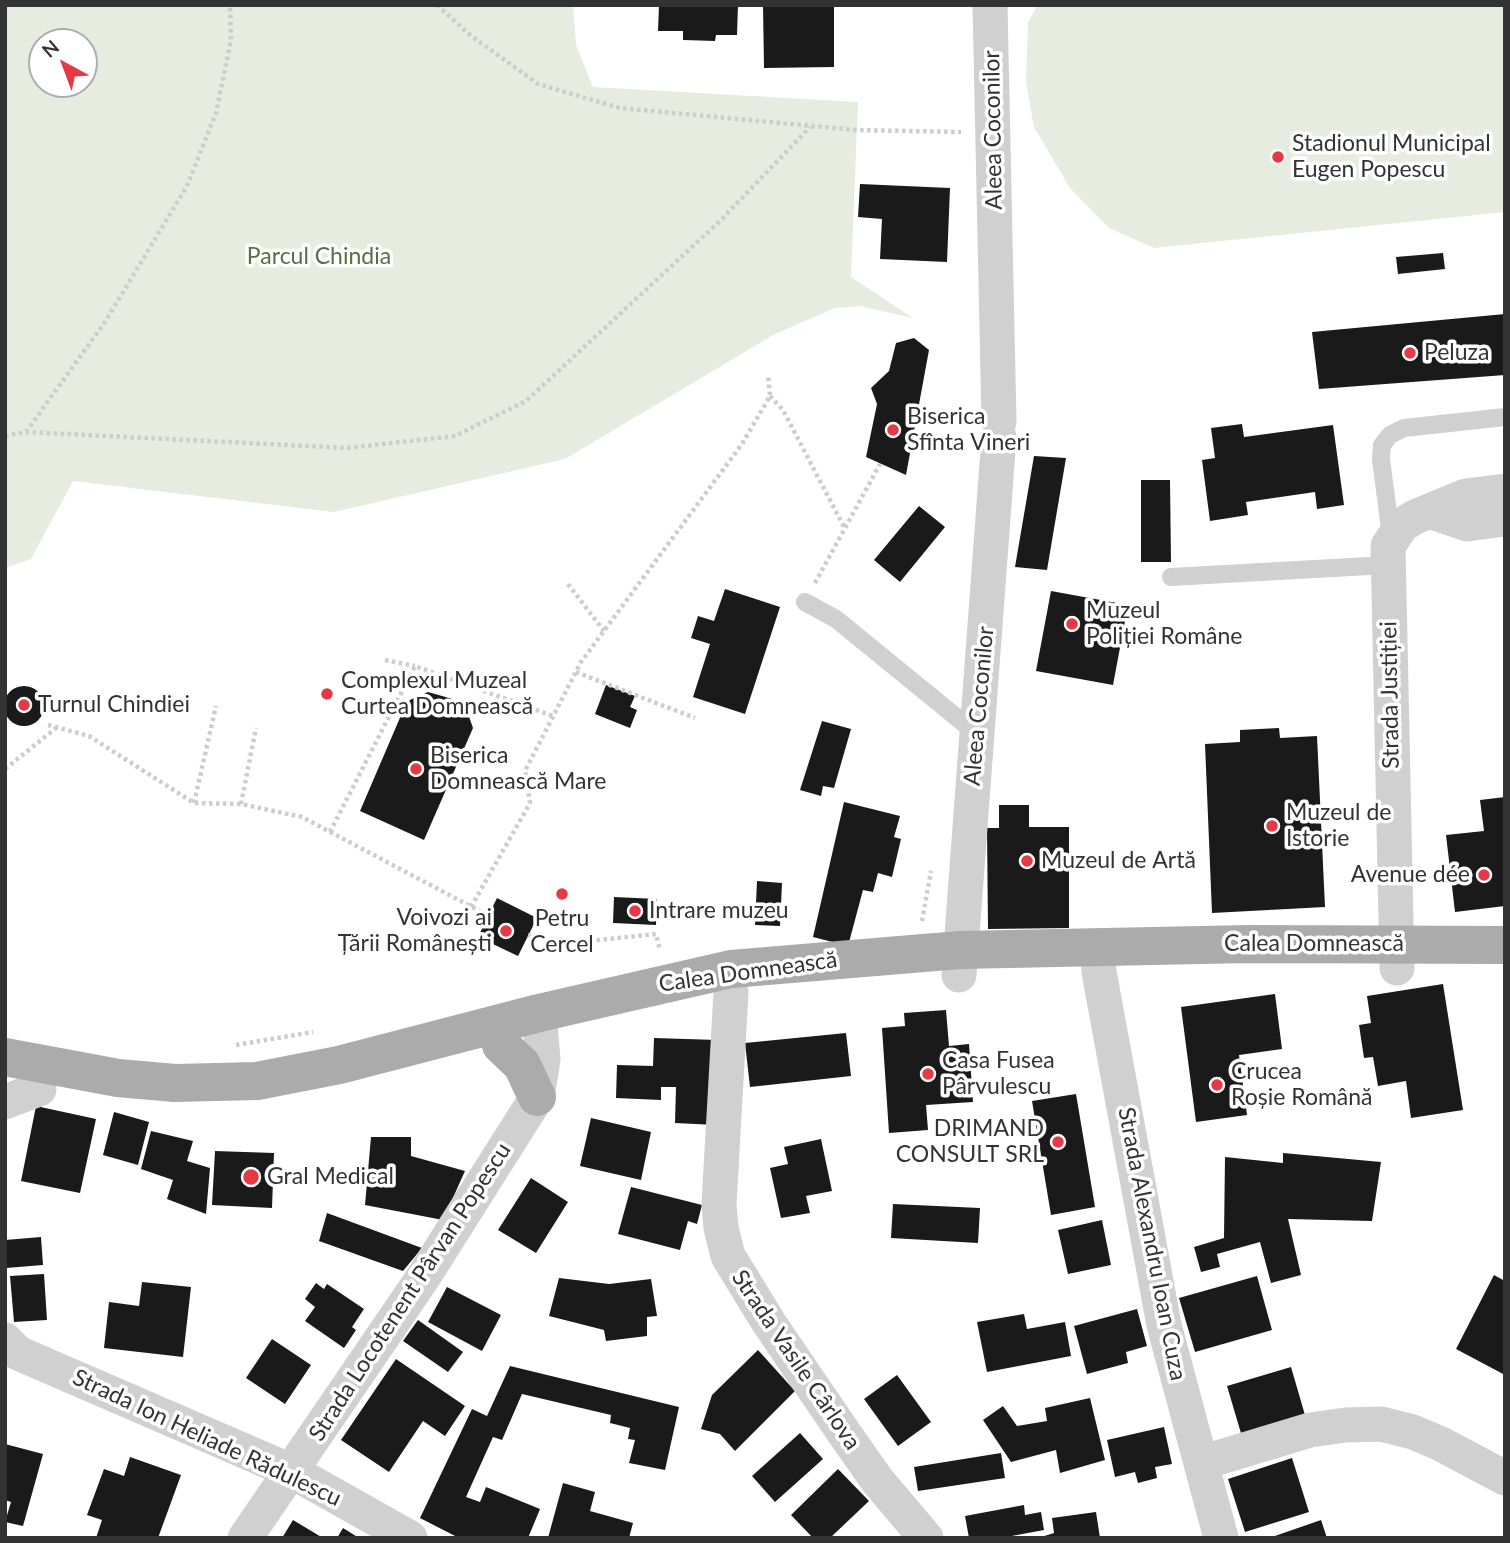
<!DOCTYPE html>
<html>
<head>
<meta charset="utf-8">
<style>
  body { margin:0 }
  #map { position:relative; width:1510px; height:1543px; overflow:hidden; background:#fff; font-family:Lato,sans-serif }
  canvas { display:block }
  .frame { position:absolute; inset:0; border:7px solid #333; pointer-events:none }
  .north { position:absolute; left:28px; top:28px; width:70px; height:70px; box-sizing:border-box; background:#fff; border:2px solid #adadad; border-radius:50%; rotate:319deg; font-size:19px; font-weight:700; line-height:28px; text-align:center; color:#333 }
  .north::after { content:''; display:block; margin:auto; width:24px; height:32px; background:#e63946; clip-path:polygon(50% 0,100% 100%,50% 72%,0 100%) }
</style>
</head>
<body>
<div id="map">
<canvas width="1510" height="1543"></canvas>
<div class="frame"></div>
<div class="north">N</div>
</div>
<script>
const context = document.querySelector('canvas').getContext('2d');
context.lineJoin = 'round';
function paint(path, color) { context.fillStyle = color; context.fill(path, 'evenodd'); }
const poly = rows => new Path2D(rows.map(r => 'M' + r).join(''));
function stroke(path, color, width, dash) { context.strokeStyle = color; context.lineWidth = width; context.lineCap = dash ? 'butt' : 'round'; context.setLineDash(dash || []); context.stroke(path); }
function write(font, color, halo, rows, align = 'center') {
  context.font = font + ' Lato,sans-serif'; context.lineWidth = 7; context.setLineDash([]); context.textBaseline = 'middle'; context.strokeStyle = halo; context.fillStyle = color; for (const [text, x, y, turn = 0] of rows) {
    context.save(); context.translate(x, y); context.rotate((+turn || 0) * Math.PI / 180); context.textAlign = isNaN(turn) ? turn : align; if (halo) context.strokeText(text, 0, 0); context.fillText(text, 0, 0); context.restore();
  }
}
paint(poly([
  [5,5,573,5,576,45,593,87,858,102,851,277,913,318,860,306,835,308,775,334,565,459,334,512,73,481,31,559,5,568],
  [42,42,84,42,84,84,42,84],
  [1037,5,1505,5,1505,212,1154,248,1109,228,1070,188,1034,127,1026,82,1028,23]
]), '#e6ecdf');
paint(poly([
  [659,5,738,5,737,35,716,35,715,41,683,40,683,31,658,31],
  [763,5,834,5,834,67,764,68],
  [860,184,950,188,947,262,880,259,882,219,858,217],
  [1443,253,1445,269,1398,274,1396,257],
  [1505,314,1505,375,1319,389,1312,332],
  [914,338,929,350,906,475,866,457,877,404,871,388,889,371,896,343],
  [1242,424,1244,437,1333,425,1344,505,1317,509,1315,492,1246,502,1248,515,1210,521,1202,460,1215,458,1211,428],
  [1034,456,1066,458,1047,570,1015,567],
  [1141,480,1170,480,1171,562,1141,562],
  [919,506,945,527,900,582,874,560],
  [725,589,780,607,745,714,693,697,710,644,691,638,698,616,714,621],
  [1051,591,1128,605,1113,685,1036,671],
  [606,685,635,696,630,707,637,710,630,728,595,714],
  '4 706a20 20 0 1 1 40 0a20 20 0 1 1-40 0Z',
  [428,692,456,700,467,711,473,728,424,840,360,811,405,706,410,700],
  [822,721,851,729,834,788,823,786,821,796,800,790],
  [1279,728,1280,738,1317,736,1325,907,1212,913,1205,744,1240,742,1240,730],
  [1505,797,1505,906,1455,912,1446,835,1484,831,1480,800],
  [844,802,900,816,894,837,901,839,892,877,878,873,873,892,863,890,848,946,813,937],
  [999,805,1029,805,1029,827,1069,827,1069,928,988,929,987,828,999,828],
  [757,881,782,883,780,926,755,925],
  [614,897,657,899,656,925,613,923],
  [497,898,537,918,518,956,478,937],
  [1443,984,1463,1110,1411,1118,1406,1081,1378,1086,1373,1057,1364,1058,1359,1025,1371,1023,1367,996],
  [1275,994,1282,1049,1239,1055,1247,1115,1196,1122,1181,1007],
  [946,1010,949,1046,969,1044,973,1102,926,1105,928,1130,889,1133,882,1028,905,1026,904,1013],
  [846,1033,851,1076,750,1087,745,1043],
  [654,1038,718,1040,716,1125,675,1123,676,1087,661,1087,661,1100,616,1098,617,1065,653,1066],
  [1076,1094,1095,1207,1051,1215,1032,1101],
  [36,1106,96,1119,80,1193,21,1181],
  [114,1112,149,1122,138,1165,103,1155],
  [591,1118,651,1132,641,1180,580,1166],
  [151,1131,193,1141,187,1161,210,1168,206,1214,167,1199,173,1180,141,1169],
  [371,1137,411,1137,411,1156,465,1171,443,1220,365,1205],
  [821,1139,832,1191,806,1196,810,1213,781,1218,770,1168,788,1164,784,1147],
  [215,1151,274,1153,272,1208,212,1205],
  [1283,1153,1381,1162,1372,1221,1288,1219,1301,1275,1271,1283,1260,1242,1217,1254,1220,1267,1201,1272,1194,1247,1224,1238,1225,1157,1283,1163],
  [531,1178,568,1202,536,1253,498,1230],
  [631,1187,702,1205,697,1224,688,1221,680,1250,618,1234],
  [893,1204,980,1208,978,1243,891,1238],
  [327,1213,422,1248,403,1271,319,1241],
  [1102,1220,1111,1265,1068,1274,1058,1230],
  [41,1237,43,1265,6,1268,5,1240],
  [44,1274,47,1320,14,1322,10,1276],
  [1494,1275,1505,1281,1505,1375,1456,1349],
  [1257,1276,1272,1330,1195,1352,1179,1298],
  [559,1278,609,1284,651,1279,657,1316,647,1317,647,1336,606,1341,604,1330,549,1316],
  [142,1282,191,1287,183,1357,104,1348,109,1302,139,1306],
  [316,1283,324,1289,327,1284,364,1309,352,1327,356,1330,344,1348,305,1321,315,1307,305,1299],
  [447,1287,501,1315,482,1351,428,1322],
  [1137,1309,1147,1346,1126,1352,1128,1363,1087,1374,1074,1326],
  [1024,1314,1027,1329,1065,1322,1071,1356,987,1372,977,1322],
  [418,1320,463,1352,448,1372,403,1341],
  [272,1339,311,1365,285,1404,246,1378],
  [758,1350,795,1391,735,1451,720,1434,701,1429,712,1395],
  [396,1359,465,1406,445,1436,423,1421,389,1472,341,1440],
  [510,1366,679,1407,665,1470,629,1463,635,1440,628,1439,630,1428,610,1423,611,1415,522,1394,502,1440,493,1437,466,1497,480,1502,486,1487,540,1509,528,1538,459,1538,420,1518,472,1409,487,1416],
  [1291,1367,1307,1422,1243,1440,1227,1386],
  [897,1375,931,1422,898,1446,864,1399],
  [1090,1398,1105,1460,1060,1473,1056,1450,1011,1462,983,1420,1003,1406,1017,1426,1047,1421,1045,1408],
  [1164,1427,1172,1464,1155,1467,1157,1478,1138,1483,1135,1472,1115,1477,1107,1440],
  [800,1433,823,1459,775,1502,752,1476],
  [5,1444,43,1454,23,1526,5,1522,11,1502,5,1500],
  [1001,1453,1005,1478,918,1491,914,1467],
  [130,1457,181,1475,158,1538,96,1538,102,1520,87,1515,104,1469,124,1476],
  [1292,1458,1309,1512,1245,1532,1228,1479],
  [838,1469,869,1501,830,1538,813,1538,791,1515],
  [563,1483,595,1492,590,1511,633,1523,629,1538,548,1538],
  [1024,1505,1025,1515,1041,1512,1044,1530,1001,1538,969,1538,965,1516],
  [1096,1512,1100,1538,1038,1538,1054,1533,1052,1518],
  [293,1520,323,1538,282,1538],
  [1321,1520,1327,1538,1272,1538,1272,1537],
  [343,1528,359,1538,337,1538]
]), '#1a1a1a');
stroke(poly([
  [437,5,470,35,538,84,620,108,855,130,961,132],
  [770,396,783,410,844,527],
  [26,432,105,322,187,186,216,113,231,40,230,5],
  [5,436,26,432,347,448,455,436,526,401,720,221,810,127],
  [815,583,880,464],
  [568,584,604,631],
  [385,660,415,666],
  [576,672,695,718],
  [48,725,89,736,194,803,241,804,302,817,489,916],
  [5,769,56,728],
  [194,803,216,706],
  [241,804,256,728],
  [330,832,415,666,553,716],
  [471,907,530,803,525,771,581,662,742,444,770,396,768,375],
  [922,921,931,871],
  [528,935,561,944,656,934,660,950],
  [236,1045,313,1032]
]), '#cdcdcd', 4.5, [3.5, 3.5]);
stroke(poly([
  [1391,537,1381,459,1382,445,1390,435,1404,428,1505,417],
  [1171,577,1387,565],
  [805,602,836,619,977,734]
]), '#d0d0d0', 18);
stroke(poly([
  [990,5,999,422],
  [1432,512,1467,524,1505,519],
  [1098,948,1099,972,1164,1325,1221,1538],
  [1397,968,1388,546,1402,525,1415,517,1466,496,1505,491],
  [959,975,999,437],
  [731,992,719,1204,721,1228,728,1256,769,1323,844,1433,877,1480,926,1538],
  [5,1102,39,1089],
  [5,1340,18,1353,293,1472,410,1538],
  [1201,1463,1310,1430,1346,1425,1381,1424,1413,1432,1441,1444,1505,1478],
  [245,1538,424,1276,537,1097,543,1059,539,1013]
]), '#d0d0d0', 35);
stroke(poly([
  [501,1045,522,1065,537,1097],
  [5,1057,118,1078,175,1083,257,1081,339,1065,539,1013,731,969,960,950,1250,944,1505,945]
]), '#ababab', 38);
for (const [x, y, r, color] of [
  [1278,157,7,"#e63946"],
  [1410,353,7,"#e63946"],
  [893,430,7,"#e63946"],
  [1072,624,7,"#e63946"],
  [327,694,7,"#e63946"],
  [24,705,7,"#e63946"],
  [416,769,7,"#e63946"],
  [1272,826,7,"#e63946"],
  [1027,861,7,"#e63946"],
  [1484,875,7,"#e63946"],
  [562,894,7,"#e63946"],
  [635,911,7,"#e63946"],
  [506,931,7,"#e63946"],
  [928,1074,7,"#e63946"],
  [1217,1085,7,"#e63946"],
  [1058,1142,7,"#e63946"],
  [251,1177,9,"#e63946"]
]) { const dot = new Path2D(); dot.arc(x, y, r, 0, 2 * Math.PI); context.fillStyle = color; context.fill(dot); stroke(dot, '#fff', 2.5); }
write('23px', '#333', '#fff', [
  ["Aleea Coconilor",993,130,-91],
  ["Strada Justiției",1390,695,-91],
  ["Aleea Coconilor",979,706,-85],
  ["Calea Domnească",1314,944],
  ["Calea Domnească",748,972,-8],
  ["Strada Alexandru Ioan Cuza",1152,1244,79],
  ["Strada Locotenent Pârvan Popescu",410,1292,-57],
  ["Strada Vasile Cârlova",796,1360,56],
  ["Strada Ion Heliade Rădulescu",207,1438,25]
]);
write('23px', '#333', '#fff', [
  ["Stadionul Municipal",1292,144],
  ["Eugen Popescu",1292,170],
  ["Peluza",1424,353],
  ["Biserica",907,417],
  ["Sfînta Vineri",907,443],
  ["Muzeul",1086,611],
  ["Poliției Române",1086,637],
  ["Complexul Muzeal",341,681],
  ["Curtea Domnească",341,707],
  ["Turnul Chindiei",38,705],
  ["Biserica",430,756],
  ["Domnească Mare",430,782],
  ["Muzeul de",1286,813],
  ["Istorie",1286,839],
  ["Muzeul de Artă",1041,861],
  ["Avenue dée",1470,875,"right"],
  ["Intrare muzeu",649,911],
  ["Voivozi ai",492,918,"right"],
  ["Țării Românești",492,944,"right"],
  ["Petru",562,919,"center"],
  ["Cercel",562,945,"center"],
  ["Casa Fusea",942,1061],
  ["Pârvulescu",942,1087],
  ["Crucea",1231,1072],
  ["Roșie Română",1231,1098],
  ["DRIMAND",1044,1129,"right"],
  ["CONSULT SRL",1044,1155,"right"],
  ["Gral Medical",267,1177]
], 'left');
write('23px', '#56703f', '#fff', [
  ["Parcul Chindia",319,257]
]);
</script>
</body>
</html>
